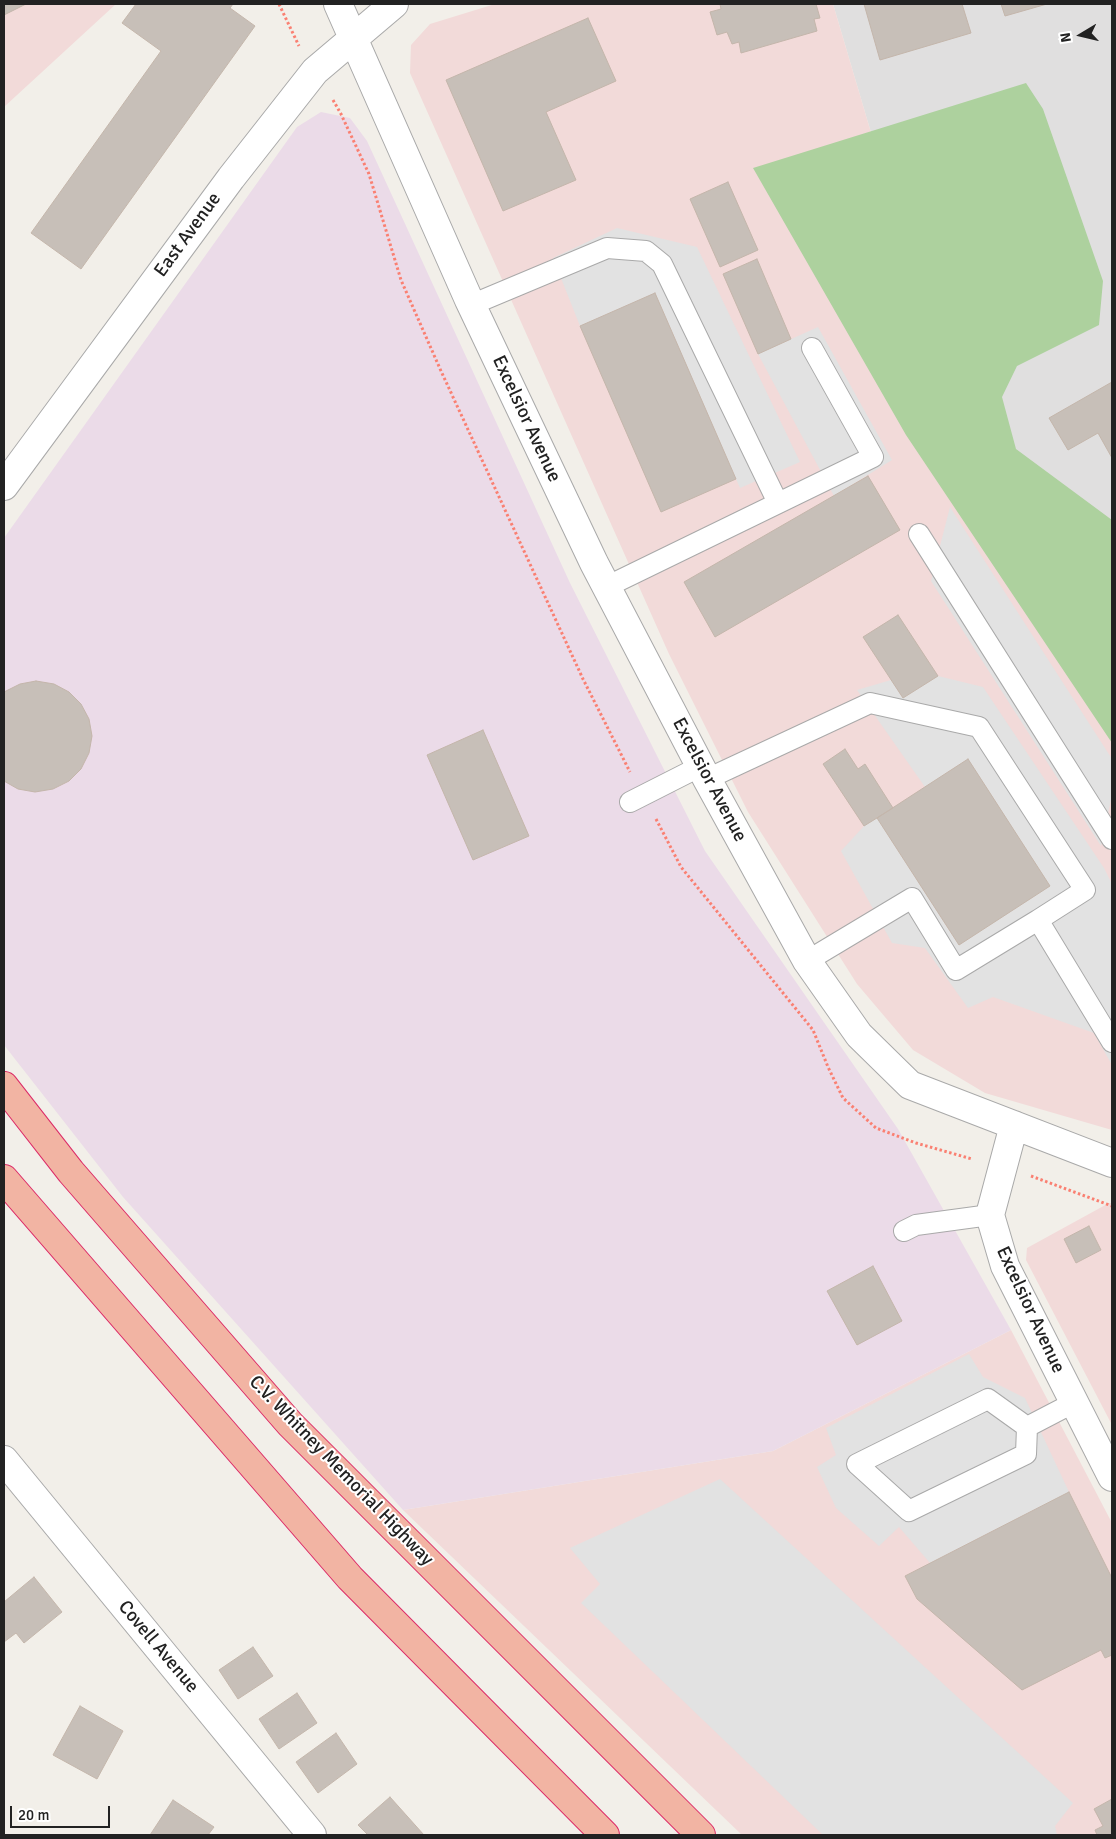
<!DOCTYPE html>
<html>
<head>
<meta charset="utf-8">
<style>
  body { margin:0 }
  #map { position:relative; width:1116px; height:1839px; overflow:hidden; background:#f2efe9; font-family:Signika,sans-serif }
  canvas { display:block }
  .frame { position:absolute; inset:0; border:5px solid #222; pointer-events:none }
  .north { position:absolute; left:1056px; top:10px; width:50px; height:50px; -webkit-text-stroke:4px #fff; paint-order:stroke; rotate:261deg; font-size:14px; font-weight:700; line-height:20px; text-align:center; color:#222 }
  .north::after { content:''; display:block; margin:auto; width:18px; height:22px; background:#222; clip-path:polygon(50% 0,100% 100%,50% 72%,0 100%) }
  .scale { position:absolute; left:10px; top:1806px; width:100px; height:22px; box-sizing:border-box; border:2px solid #222; border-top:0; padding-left:6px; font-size:15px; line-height:18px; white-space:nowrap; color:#222; -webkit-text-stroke:4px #fff; paint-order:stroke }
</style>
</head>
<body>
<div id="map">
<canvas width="1116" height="1839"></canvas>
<div class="frame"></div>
<div class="north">N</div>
<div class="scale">20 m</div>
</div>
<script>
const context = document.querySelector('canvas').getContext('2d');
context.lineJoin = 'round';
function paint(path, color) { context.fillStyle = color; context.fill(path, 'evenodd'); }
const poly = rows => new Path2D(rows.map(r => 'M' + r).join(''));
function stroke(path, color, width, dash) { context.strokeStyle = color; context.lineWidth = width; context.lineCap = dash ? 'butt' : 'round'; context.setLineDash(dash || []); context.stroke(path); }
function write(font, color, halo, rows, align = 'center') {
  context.font = font + ' Signika,sans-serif'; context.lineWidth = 4; context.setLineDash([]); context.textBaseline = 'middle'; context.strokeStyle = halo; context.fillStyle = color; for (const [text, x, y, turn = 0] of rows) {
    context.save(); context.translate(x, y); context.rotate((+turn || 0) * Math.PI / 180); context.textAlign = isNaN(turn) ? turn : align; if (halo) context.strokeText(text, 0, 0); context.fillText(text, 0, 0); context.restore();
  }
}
paint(poly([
  [833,4,1112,4,1112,541,997,478,872,136]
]), '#e0dfdf');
paint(poly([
  [4,4,116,4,4,107],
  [495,4,833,4,872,136,1112,734,1112,1130,985,1093,913,1050,857,984,748,812,669,654,410,73,411,45,430,24],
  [1109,1203,1112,1203,1112,1425,1026,1260,1027,1248],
  [1011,1330,1112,1523,1112,1835,742,1835,403,1510,773,1451]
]), '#f2dad9');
paint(poly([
  [321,112,350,118,367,141,570,583,705,851,898,1129,1011,1330,773,1451,403,1510,123,1197,4,1045,4,538,297,127]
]), '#ebdbe8');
paint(poly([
  [1026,83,1043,109,1103,281,1099,325,1017,366,1002,397,1016,449,1112,520,1112,743,906,435,753,168]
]), '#add19e');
paint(poly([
  [617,228,697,247,800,462,740,488,655,293,580,326,553,258],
  [818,327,892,460,834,496,758,354],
  [950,507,1112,759,1112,795,1101,846,931,581],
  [938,676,983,687,1104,868,1112,884,1112,1065,1094,1033,993,997,968,1008,925,948,892,943,841,851,864,826,877,818,959,945,1049,886,968,759,925,787,857,690,891,680,903,698],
  [969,1354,983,1377,1025,1398,1069,1492,930,1563,899,1527,879,1546,836,1508,817,1467,836,1455,826,1428],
  [720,1479,1073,1803,1055,1826,1057,1835,823,1835,581,1603,600,1584,570,1548]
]), '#e2e2e2');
const building = poly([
  [4,4,26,4,4,15,4,4],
  [136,4,233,4,230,8,255,26,81,269,31,233,161,51,122,23,136,4],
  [720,4,816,4,820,18,814,19,817,31,741,53,739,42,732,44,727,32,717,35,710,12,721,9,720,4],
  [864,4,962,4,971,33,880,60,864,4],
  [1001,4,1047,4,1005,16,1001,4],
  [588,18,616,81,546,112,576,180,503,211,446,80,588,18],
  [728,182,758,250,720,267,690,199,728,182],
  [757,259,791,339,758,354,723,274,757,259],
  [655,293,736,479,661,512,580,326,655,293],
  [1112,382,1112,458,1098,433,1068,450,1049,418,1112,382],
  [868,476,900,530,715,637,684,582,868,476],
  [898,615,938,676,903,698,863,637,898,615],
  [36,681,54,684,69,692,81,704,89,719,92,736,89,753,81,769,69,781,53,789,35,792,18,789,4,781,4,692,20,684,36,681],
  [483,730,529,836,473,860,427,755,483,730],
  [845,749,858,769,865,764,893,808,864,826,823,764,845,749],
  [968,759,1050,886,959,945,877,818,968,759],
  [1089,1226,1101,1250,1076,1263,1064,1239,1089,1226],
  [873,1266,902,1321,857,1345,827,1291,873,1266],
  [1069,1492,1112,1578,1112,1655,1105,1658,1101,1650,1022,1690,917,1599,905,1576,1069,1492],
  [34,1577,62,1612,24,1643,16,1633,4,1642,4,1602,34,1577],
  [253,1647,273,1676,238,1699,219,1670,253,1647],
  [297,1693,317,1723,279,1749,259,1719,297,1693],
  [80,1706,123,1731,97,1779,53,1755,80,1706],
  [336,1733,357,1764,318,1793,296,1762,336,1733],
  [390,1797,424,1835,368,1835,358,1825,390,1797],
  [1112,1799,1112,1835,1097,1835,1095,1830,1103,1826,1094,1809,1112,1799],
  [173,1800,214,1827,208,1835,150,1835,173,1800]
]);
paint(building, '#c7bfb8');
stroke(building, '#c4b6ab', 1);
const service = poly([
  [471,305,607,248,646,251,662,264,778,503],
  [919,534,1112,839],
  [606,587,873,457,812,348],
  [707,779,870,703,979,727,1085,890,1038,920],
  [630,802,701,766],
  [807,961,912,898,956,970,1038,920,1112,1042],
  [904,1231,916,1225,990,1215],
  [1027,1427,1026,1454,909,1511,857,1464,988,1399,1027,1427,1075,1402]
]);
const minor = poly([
  [4,1460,312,1835]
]);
const tertiary = poly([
  [338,4,469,300,594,563,707,779,807,961,859,1035,910,1085,1112,1163],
  [4,486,231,178,315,71,394,4],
  [1014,1125,990,1215,1005,1266,1112,1477]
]);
const trunk = poly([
  [4,1086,71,1172,290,1424,701,1835],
  [4,1179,350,1578,605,1835]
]);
stroke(service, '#a9a9a9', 22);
stroke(minor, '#a9a9a9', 30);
stroke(tertiary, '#a9a9a9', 30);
stroke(trunk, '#dc2a67', 30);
stroke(poly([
  [279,4,299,46],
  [333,100,341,114,369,174,401,280,441,371,583,679,630,772],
  [656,819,681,867,813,1030,828,1067,843,1098,876,1128,916,1143,972,1159],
  [1031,1176,1112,1206]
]), '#fa8072', 3, [2.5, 2.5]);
stroke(service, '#fff', 20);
stroke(minor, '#fff', 28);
stroke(tertiary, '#fff', 28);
stroke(trunk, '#f2b4a3', 28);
write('19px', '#222', '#fff', [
  ["East Avenue",188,235,-54],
  ["Excelsior Avenue",526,419,65],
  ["Excelsior Avenue",709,780,62],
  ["Excelsior Avenue",1030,1310,65],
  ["C.V. Whitney Memorial Highway",341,1471,46],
  ["Covell Avenue",158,1647,50]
]);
</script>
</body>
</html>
